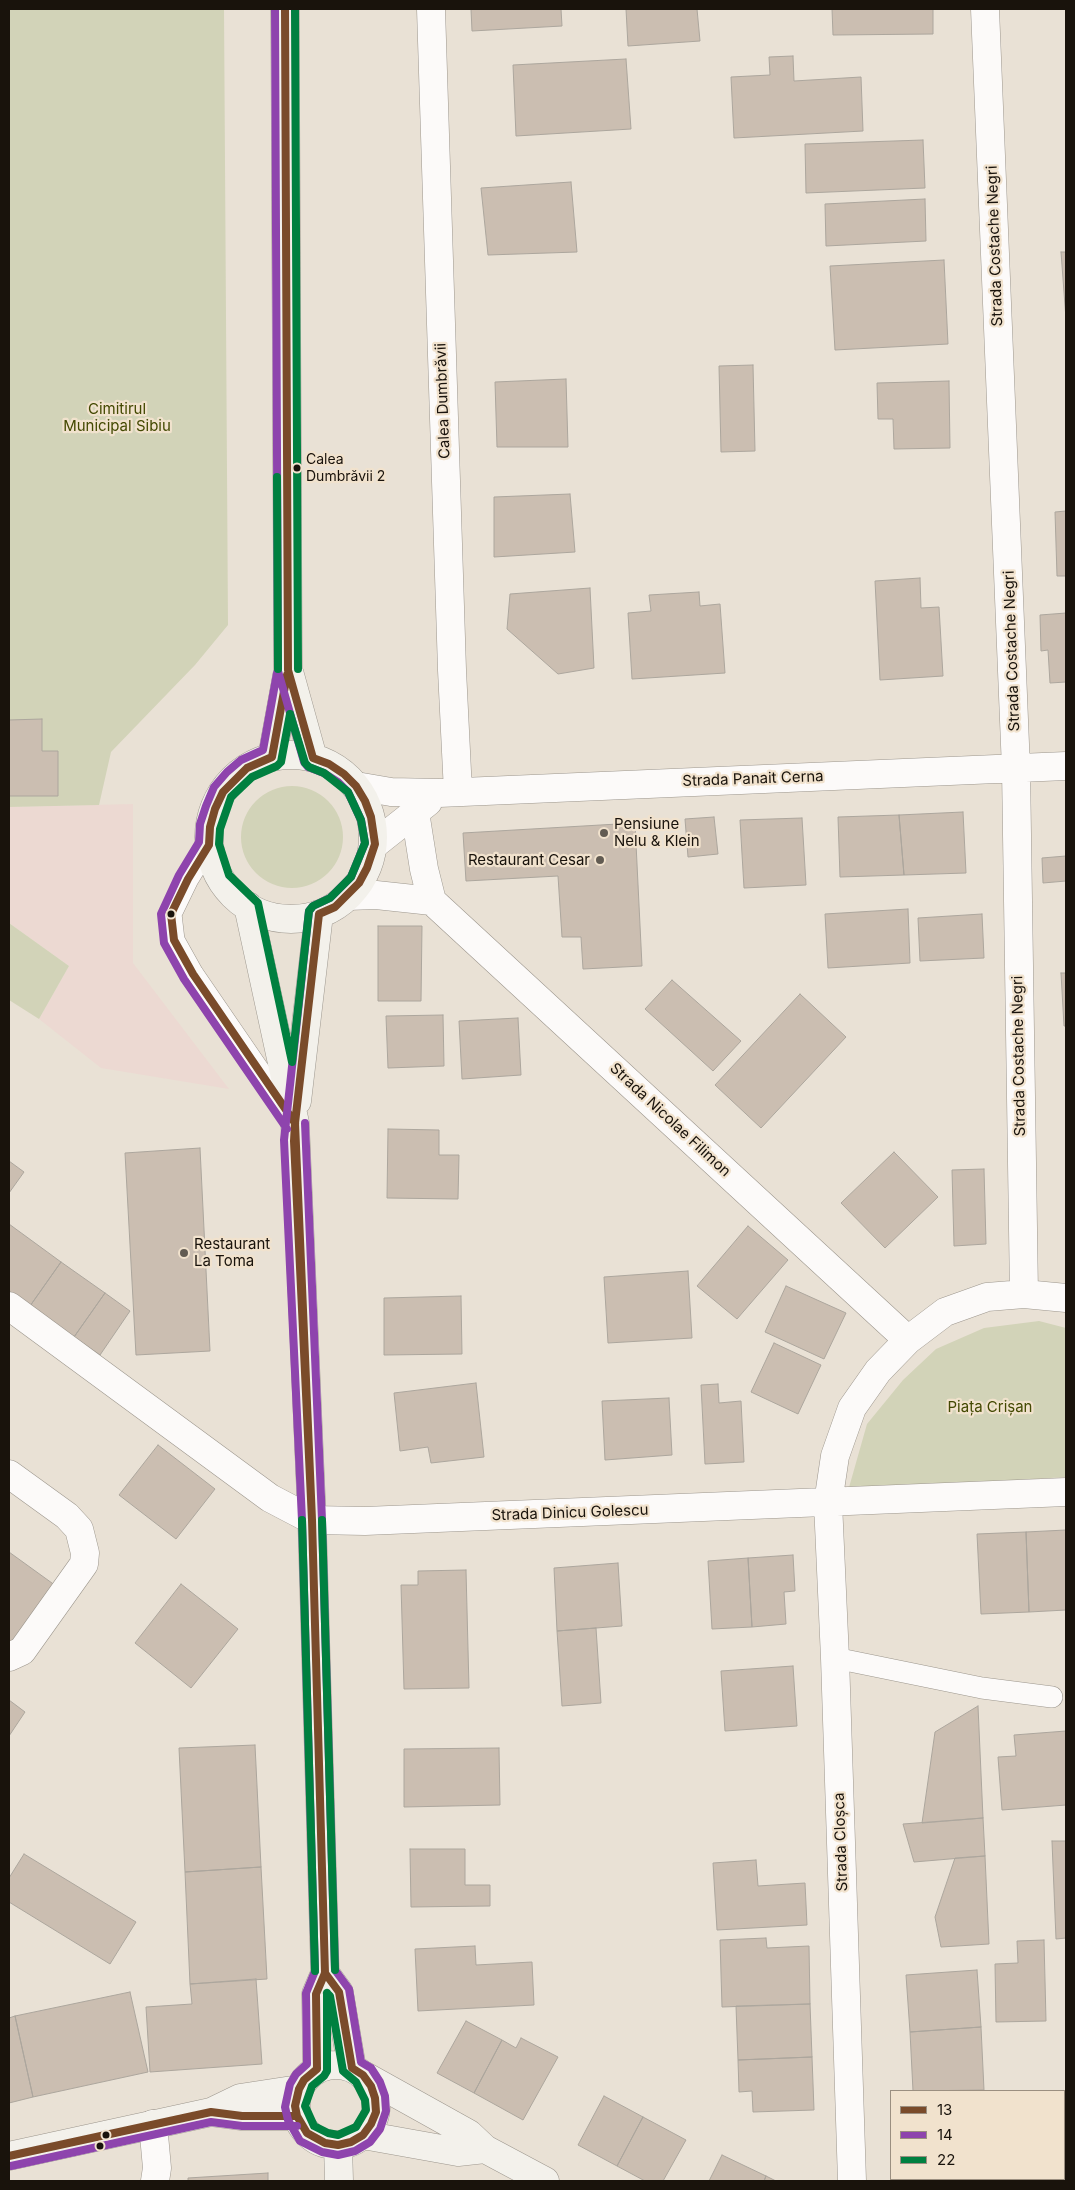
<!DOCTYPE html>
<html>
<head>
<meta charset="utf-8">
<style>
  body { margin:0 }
  #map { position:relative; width:1075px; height:2190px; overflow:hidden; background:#e9e1d5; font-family:Inter,sans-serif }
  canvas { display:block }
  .frame { position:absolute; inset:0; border:10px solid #19130c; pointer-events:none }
  .legend { position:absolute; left:890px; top:2090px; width:175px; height:90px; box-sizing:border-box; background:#f1e2cd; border:1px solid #9b8f80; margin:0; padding:6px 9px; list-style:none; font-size:15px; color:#19130c }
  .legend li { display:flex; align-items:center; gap:10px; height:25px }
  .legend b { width:25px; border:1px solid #9b8f80 }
</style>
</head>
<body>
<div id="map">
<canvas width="1075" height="2190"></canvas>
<div class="frame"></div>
<ul class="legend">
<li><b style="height:6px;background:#7a4b2a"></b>13</li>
<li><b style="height:6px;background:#8e44ad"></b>14</li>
<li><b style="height:6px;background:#008040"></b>22</li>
</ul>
</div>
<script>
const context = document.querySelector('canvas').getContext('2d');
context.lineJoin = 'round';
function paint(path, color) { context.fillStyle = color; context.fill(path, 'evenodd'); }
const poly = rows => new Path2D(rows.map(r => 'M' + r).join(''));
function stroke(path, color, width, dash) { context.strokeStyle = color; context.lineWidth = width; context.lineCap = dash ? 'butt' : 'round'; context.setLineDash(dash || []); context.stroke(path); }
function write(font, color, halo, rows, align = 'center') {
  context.font = font + ' Inter,sans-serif'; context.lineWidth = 4.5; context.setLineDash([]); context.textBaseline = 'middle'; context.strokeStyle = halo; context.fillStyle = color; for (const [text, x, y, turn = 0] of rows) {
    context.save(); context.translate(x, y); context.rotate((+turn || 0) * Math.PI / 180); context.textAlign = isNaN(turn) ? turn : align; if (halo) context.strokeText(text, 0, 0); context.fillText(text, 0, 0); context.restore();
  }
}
paint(poly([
  [133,804,133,963,229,1089,101,1068,39,1019,69,966,9,923,9,807]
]), '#ecd9d2');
paint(poly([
  [9,9,224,9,228,625,195,665,111,752,99,805,9,807],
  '241 837a51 51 0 1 1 102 0a51 51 0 1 1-102 0Z',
  [9,923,69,966,39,1019,9,1000],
  [1039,1321,1066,1328,1066,1477,848,1491,867,1424,903,1380,936,1349,984,1328]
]), '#d2d3b8');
const building = poly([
  [471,9,561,9,562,26,472,31,471,9],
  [626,9,697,9,700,41,628,46,626,9],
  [832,9,933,9,933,34,833,35,832,9],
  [793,56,794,81,861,77,863,131,734,138,731,77,770,75,769,57,793,56],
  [626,59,631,129,516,136,513,65,626,59],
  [923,140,925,188,806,193,805,144,923,140],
  [571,182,577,252,488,255,481,188,571,182],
  [925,199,926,241,826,246,825,204,925,199],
  [1061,252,1066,252,1066,319,1061,252],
  [944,260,948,344,835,350,830,266,944,260],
  [753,365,755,451,721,452,719,366,753,365],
  [566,379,568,447,497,447,495,382,566,379],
  [949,381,950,448,894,449,893,419,878,419,877,383,949,381],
  [570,494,575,552,494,557,494,497,570,494],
  [1066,511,1066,576,1057,576,1055,512,1066,511],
  [920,578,921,608,939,607,943,676,880,680,875,581,920,578],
  [590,588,594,668,558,674,507,629,510,594,590,588],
  [699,592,700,606,720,604,725,673,632,679,628,613,651,611,649,595,699,592],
  [1066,613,1066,682,1050,683,1048,650,1041,651,1040,615,1066,613],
  [42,719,42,751,58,751,58,796,9,796,9,720,42,719],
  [963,812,966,873,904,875,899,815,963,812],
  [899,815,904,875,840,877,838,817,899,815],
  [714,817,718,854,688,857,685,819,714,817],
  [802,818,806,885,744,888,740,820,802,818],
  [635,823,642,966,583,969,581,937,562,937,558,876,466,881,463,833,635,823],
  [1066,856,1066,881,1043,883,1042,858,1066,856],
  [908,909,910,963,828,968,825,914,908,909],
  [982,914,984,958,920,961,918,918,982,914],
  [378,926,422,926,421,1001,378,1001,378,926],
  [1061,973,1066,973,1066,1026,1064,1026,1061,973],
  [672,980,741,1041,713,1071,645,1009,672,980],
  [800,994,846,1037,761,1128,715,1085,800,994],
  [443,1015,444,1066,388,1068,386,1016,443,1015],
  [518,1018,521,1075,462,1079,459,1021,518,1018],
  [388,1129,439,1130,439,1155,459,1155,458,1199,387,1198,388,1129],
  [200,1148,210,1351,136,1355,125,1153,200,1148],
  [894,1152,938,1197,885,1248,841,1203,894,1152],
  [9,1161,24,1172,9,1193,9,1161],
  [984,1169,986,1244,954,1246,952,1170,984,1169],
  [9,1224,61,1262,30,1306,9,1291,9,1224],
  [748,1226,788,1260,737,1319,697,1286,748,1226],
  [61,1262,105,1293,74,1337,30,1306,61,1262],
  [688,1271,692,1338,608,1343,604,1277,688,1271],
  [786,1286,846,1313,824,1359,765,1332,786,1286],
  [105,1293,130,1311,100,1355,74,1337,105,1293],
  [461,1296,462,1354,384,1355,384,1298,461,1296],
  [774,1343,821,1365,798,1414,751,1392,774,1343],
  [476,1383,484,1457,431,1463,428,1447,400,1451,394,1393,476,1383],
  [718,1384,719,1403,741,1401,744,1462,705,1464,701,1385,718,1384],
  [669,1398,672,1455,605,1460,602,1401,669,1398],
  [158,1445,215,1489,176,1539,119,1495,158,1445],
  [1066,1530,1066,1610,1029,1612,1026,1532,1066,1530],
  [1026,1532,1029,1612,981,1614,977,1534,1026,1532],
  [9,1552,63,1591,9,1653,9,1552],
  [793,1555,795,1591,784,1592,786,1624,752,1627,748,1558,793,1555],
  [748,1558,752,1627,712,1629,708,1561,748,1558],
  [618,1563,622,1626,557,1631,554,1568,618,1563],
  [466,1570,469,1688,404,1689,401,1585,418,1585,418,1571,466,1570],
  [181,1584,238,1629,191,1688,135,1643,181,1584],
  [596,1628,601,1703,562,1706,557,1631,596,1628],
  [793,1666,797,1726,725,1731,721,1671,793,1666],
  [9,1700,25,1712,9,1736,9,1700],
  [978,1706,983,1818,922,1823,935,1732,978,1706],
  [1066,1731,1066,1805,1002,1810,998,1757,1016,1756,1014,1735,1066,1731],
  [255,1745,261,1867,185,1872,179,1748,255,1745],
  [499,1748,500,1805,404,1807,404,1749,499,1748],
  [983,1818,985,1856,914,1862,903,1824,983,1818],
  [1052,1841,1066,1841,1066,1938,1056,1939,1052,1841],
  [410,1849,465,1849,465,1885,490,1885,490,1906,411,1907,410,1849],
  [24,1854,136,1922,110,1964,9,1902,9,1878,24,1854],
  [985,1856,989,1944,941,1947,935,1917,955,1858,985,1856],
  [756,1860,758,1886,805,1883,807,1925,717,1930,713,1863,756,1860],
  [261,1867,267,1979,190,1984,185,1872,261,1867],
  [766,1938,767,1948,809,1946,810,2004,722,2007,720,1940,766,1938],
  [1044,1940,1046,2021,996,2022,995,1964,1018,1963,1017,1941,1044,1940],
  [475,1946,476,1965,532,1962,534,2005,418,2011,415,1949,475,1946],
  [977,1970,981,2027,910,2032,906,1975,977,1970],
  [256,1979,262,2064,150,2072,146,2007,192,2004,190,1984,256,1979],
  [130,1992,148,2072,33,2097,15,2016,130,1992],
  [810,2004,812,2057,738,2060,736,2006,810,2004],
  [15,2016,33,2097,9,2103,9,2018,15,2016],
  [466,2021,502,2040,474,2093,437,2073,466,2021],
  [981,2027,984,2090,913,2091,910,2032,981,2027],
  [521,2038,558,2057,523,2120,474,2093,502,2040,516,2048,521,2038],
  [812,2057,814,2110,753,2112,752,2091,739,2092,738,2060,812,2057],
  [604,2096,643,2117,617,2166,578,2145,604,2096],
  [643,2117,686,2140,663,2181,645,2181,617,2166,643,2117],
  [722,2155,766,2176,764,2181,709,2181,722,2155],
  [268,2173,268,2181,188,2181,188,2178,268,2173],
  [766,2176,776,2181,764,2181,766,2176],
  [910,2179,974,2179,974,2181,910,2181,910,2179]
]);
paint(building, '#cbbeb1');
stroke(building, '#aca69d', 1);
const lane = poly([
  [209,845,188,879,171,914,174,940,193,974,291,1117],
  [835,1658,982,1688,1052,1697]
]);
const street = poly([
  [431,9,452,670,458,792],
  [985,9,1016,769,1024,1294],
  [356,786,391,792,439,793,1066,766],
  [415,812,424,869,432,901,908,1340],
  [375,844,428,802],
  [348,896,376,895,432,901],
  [9,1306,270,1498,312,1520,365,1521,1066,1492],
  [9,1474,67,1516,79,1529,85,1553,84,1564,22,1651,9,1657],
  [153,2124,157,2168,155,2181],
  [852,2181,835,1658,828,1503,835,1456,852,1408,878,1371,908,1340,945,1312,987,1297,1024,1294,1066,1298]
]);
const secondary = poly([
  [290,675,313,758],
  '209 837a82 82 0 1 1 164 0a82 82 0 1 1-164 0Z',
  [272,757,288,670,285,9],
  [248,906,295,1123,312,1520,325,1973,316,1994,317,2069],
  [297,1101,319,914],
  [325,1973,339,1992,352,2068],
  '296 2105a40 40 0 1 1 80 0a40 40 0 1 1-80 0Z',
  [363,2075,469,2134,485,2149,545,2181],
  [211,2112,242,2116,297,2116],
  [363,2135,458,2152,485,2149],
  [338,2145,339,2181],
  [9,2156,211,2112,240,2098,299,2089]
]);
stroke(lane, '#9c968d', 22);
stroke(street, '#9c968d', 29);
stroke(secondary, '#9c968d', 29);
stroke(lane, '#fcfaf9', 21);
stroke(street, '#fcfaf9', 28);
stroke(secondary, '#f3f1eb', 28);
stroke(poly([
  [285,9,288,670,313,758,329,764,344,774,356,786,365,801,371,817,375,844,367,868,359,883,335,907,319,914,295,1123],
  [287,675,272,757,247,768,223,792,215,809,210,827,209,845,188,879,171,914,174,940,193,974,295,1123],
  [295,1123,312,1520],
  [295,1123,294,1141,312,1520],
  [312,1520,325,1973],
  [325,1973,339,1992,352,2068,363,2075,371,2086,375,2098,376,2112,371,2124,363,2135,351,2142,338,2145,325,2143,307,2133,297,2116,295,2106,299,2089,304,2080,317,2069,316,1994,325,1973],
  [9,2156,211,2112,242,2116,297,2116]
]), '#7a4b2a', 8);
stroke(poly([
  [275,9,278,671,304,762,308,767,324,773,338,782,348,792,361,820,365,843,351,877,330,898,313,906,309,911,284,1140,302,1520,315,1971,306,1993,307,2064,296,2074,290,2084,285,2107,288,2120,300,2141,322,2152,338,2155,355,2151,370,2142,380,2129,386,2111,385,2096,380,2082,371,2068,361,2062,349,1989,335,1970,322,1520,305,1123],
  [277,673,263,750,241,760,227,772,214,787,206,806,200,824,199,842,179,875,161,914,164,943,184,979,287,1129],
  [11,2166,211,2122,242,2126,297,2126]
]), '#8e44ad', 8);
stroke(poly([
  [295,9,298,669],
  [277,477,278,669],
  [290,714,305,763,309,767,324,773,348,792,361,820,365,843,351,877,330,898,313,906,309,911,292,1062,258,903,229,875,219,844,220,829,231,797,252,777,277,766,281,762,290,714],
  [302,1520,315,1971],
  [322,1520,335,1970],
  [327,1993,330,1996,343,2071,356,2082,365,2100,366,2110,356,2127,338,2135,328,2133,314,2126,305,2106,312,2086,324,2076,327,2071,327,1993]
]), '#008040', 8);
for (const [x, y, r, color] of [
  [297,468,4.5,"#19130c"],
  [604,833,5,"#625b52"],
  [600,860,5,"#625b52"],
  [171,914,4.5,"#19130c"],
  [184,1253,5,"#625b52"],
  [106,2135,4.5,"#19130c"],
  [100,2146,4.5,"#19130c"]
]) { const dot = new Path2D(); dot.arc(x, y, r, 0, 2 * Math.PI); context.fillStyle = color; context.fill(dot); stroke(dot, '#f1e2cd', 2); }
write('14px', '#19130c', '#f1e2cd', [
  ["Calea",306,460],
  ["Dumbrăvii 2",306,477]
], 'left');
write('15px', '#19130c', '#f1e2cd', [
  ["Strada Costache Negri",995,246,-92],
  ["Calea Dumbrăvii",443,401,-92],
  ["Strada Costache Negri",1012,651,-92],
  ["Strada Panait Cerna",753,779,-2],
  ["Strada Costache Negri",1019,1056,-91],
  ["Strada Nicolae Filimon",670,1120,43],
  ["Strada Dinicu Golescu",570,1513,-2],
  ["Strada Cloșca",841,1842,-92]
]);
write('15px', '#434902', '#f1e2cd', [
  ["Cimitirul",117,409],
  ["Municipal Sibiu",117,426],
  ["Piața Crișan",990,1407]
]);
write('15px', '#19130c', '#f1e2cd', [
  ["Pensiune",614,824],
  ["Nelu & Klein",614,841],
  ["Restaurant Cesar",590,860,"right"],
  ["Restaurant",194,1244],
  ["La Toma",194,1261]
], 'left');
</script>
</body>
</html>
